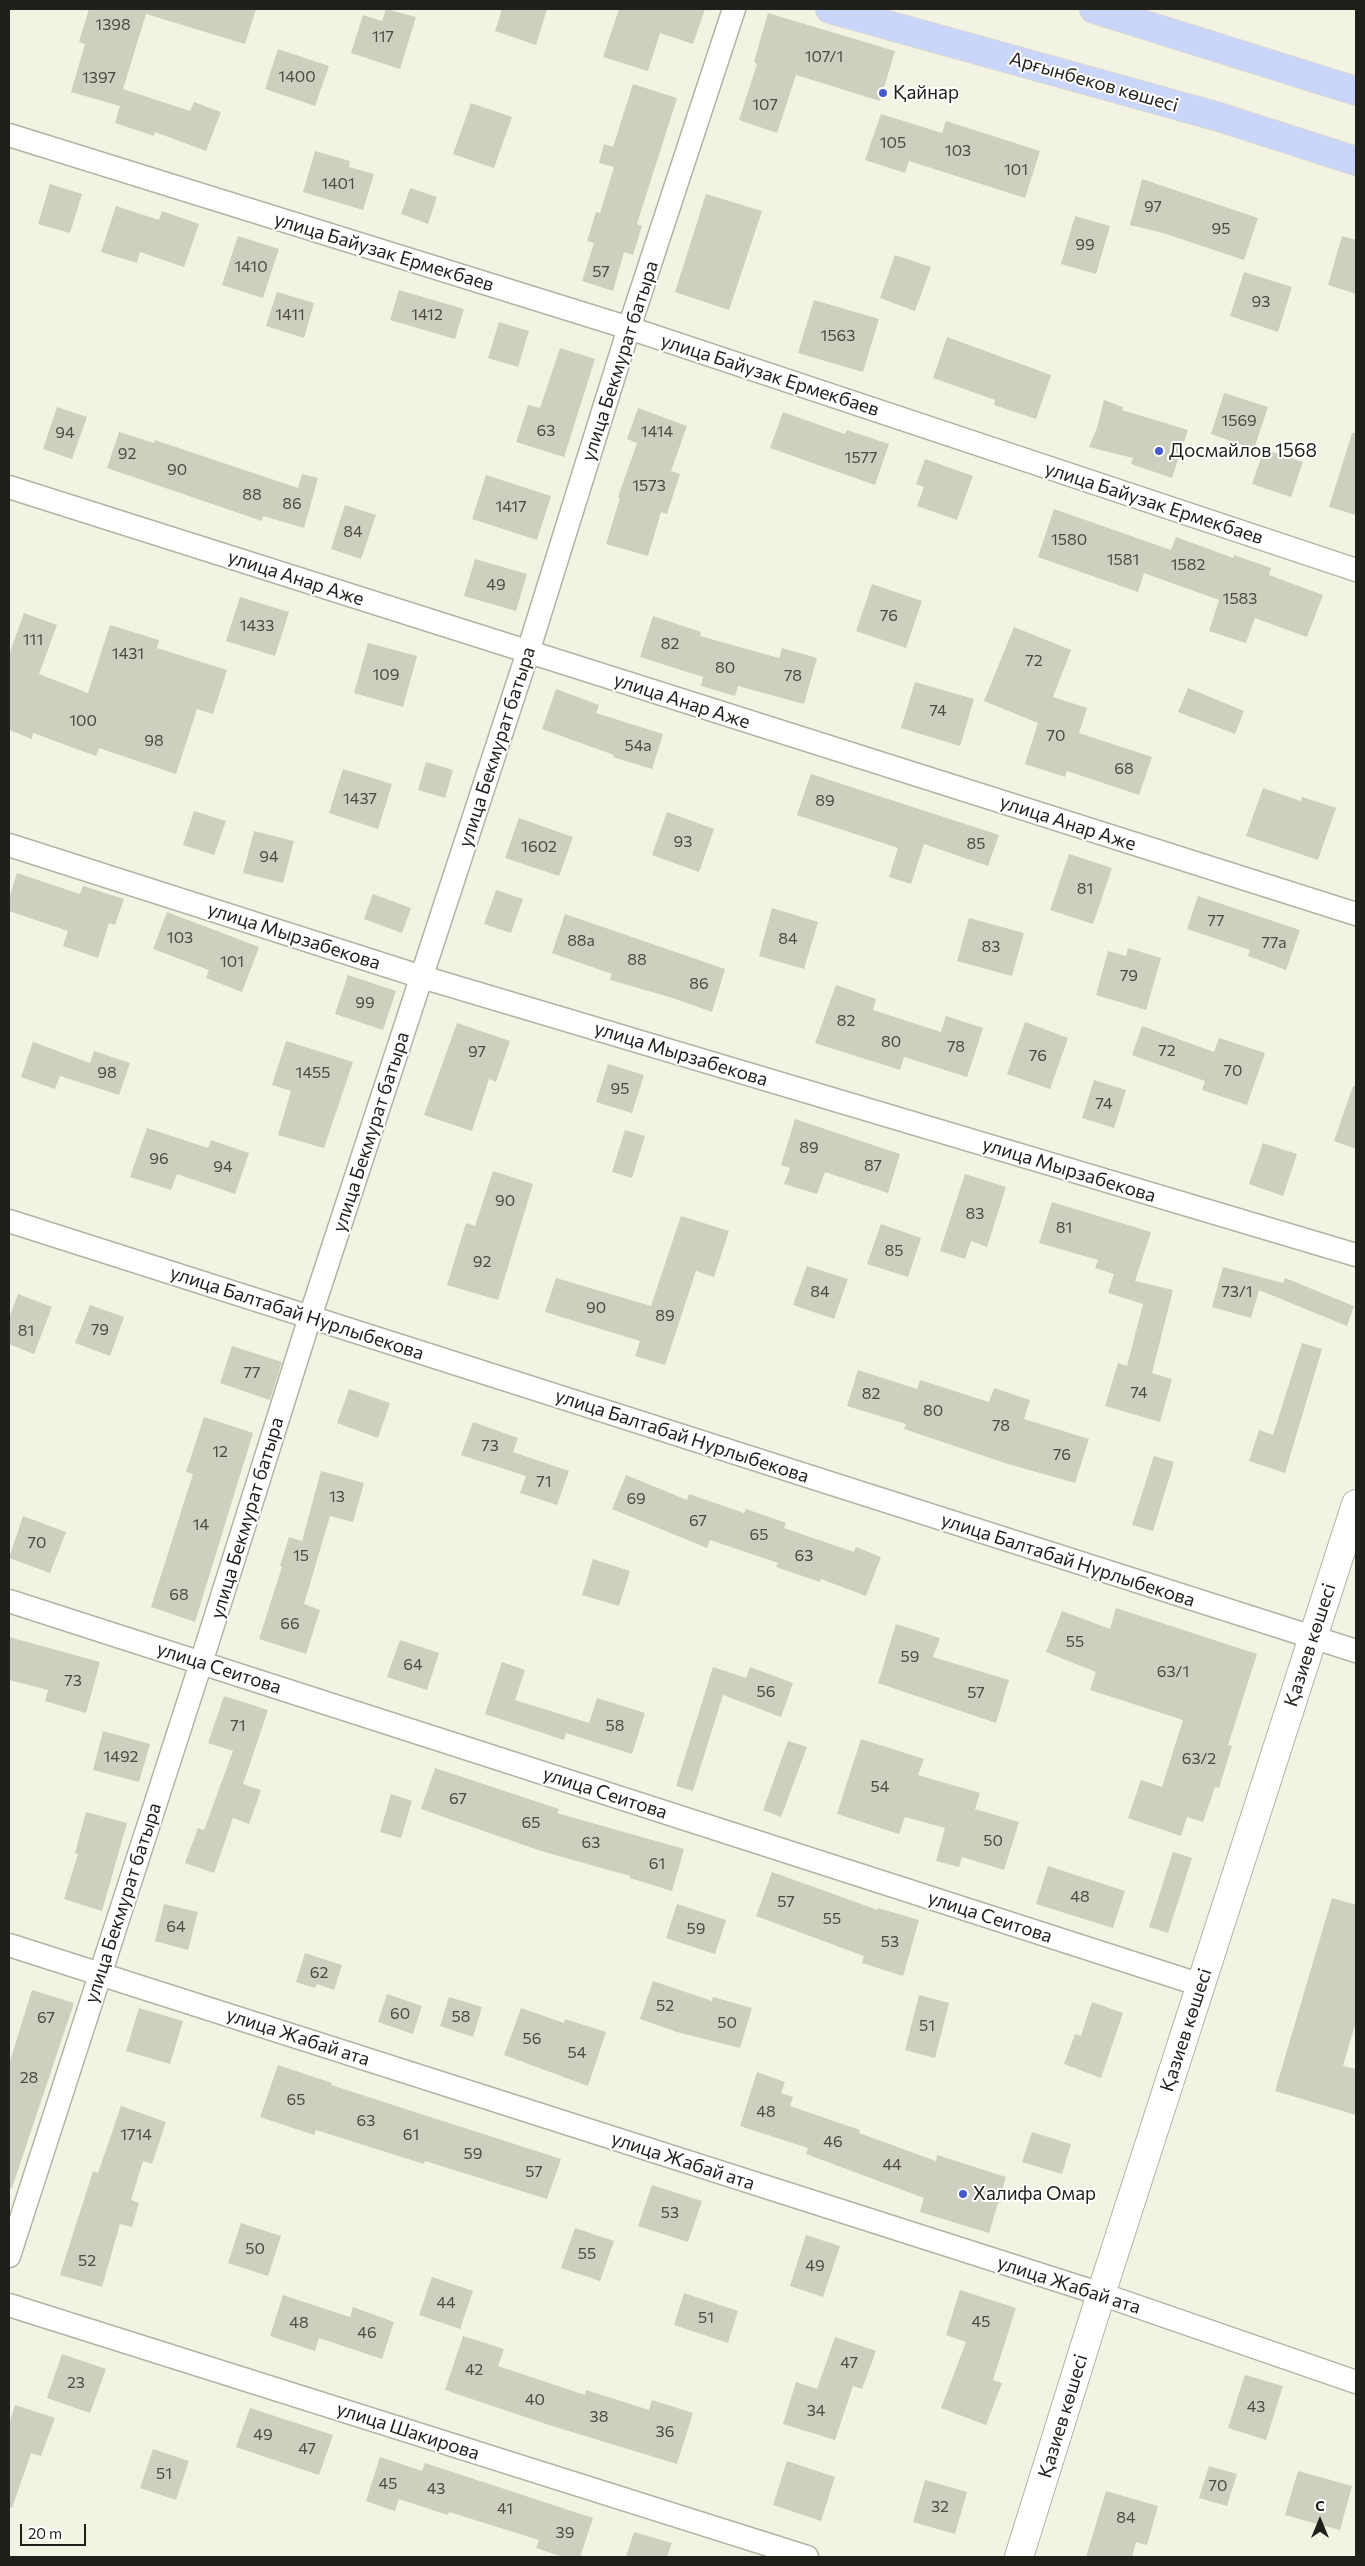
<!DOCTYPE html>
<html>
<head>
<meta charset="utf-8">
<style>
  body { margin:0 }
  #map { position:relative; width:1365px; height:2566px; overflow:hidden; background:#f3f3e3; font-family:Commissioner,sans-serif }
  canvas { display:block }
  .frame { position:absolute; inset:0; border:10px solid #201f1a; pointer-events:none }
  .north { position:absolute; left:1295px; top:2496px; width:50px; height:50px; -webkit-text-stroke:4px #fff; paint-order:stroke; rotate:0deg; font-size:14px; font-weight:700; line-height:20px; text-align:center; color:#201f1a }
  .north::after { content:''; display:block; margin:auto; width:18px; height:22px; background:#201f1a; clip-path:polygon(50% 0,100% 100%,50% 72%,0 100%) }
  .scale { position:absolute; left:20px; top:2524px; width:66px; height:22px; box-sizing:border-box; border:2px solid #201f1a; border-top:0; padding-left:6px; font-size:15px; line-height:18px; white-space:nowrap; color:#201f1a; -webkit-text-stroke:4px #fff; paint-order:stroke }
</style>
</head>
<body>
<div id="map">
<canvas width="1365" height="2566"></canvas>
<div class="frame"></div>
<div class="north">С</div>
<div class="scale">20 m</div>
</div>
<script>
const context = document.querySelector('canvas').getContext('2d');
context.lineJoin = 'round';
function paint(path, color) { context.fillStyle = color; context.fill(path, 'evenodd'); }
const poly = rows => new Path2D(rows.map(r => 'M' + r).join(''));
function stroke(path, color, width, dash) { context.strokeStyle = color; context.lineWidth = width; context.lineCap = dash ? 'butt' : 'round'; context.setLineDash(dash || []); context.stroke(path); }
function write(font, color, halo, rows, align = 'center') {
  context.font = font + ' Commissioner,sans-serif'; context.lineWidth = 4; context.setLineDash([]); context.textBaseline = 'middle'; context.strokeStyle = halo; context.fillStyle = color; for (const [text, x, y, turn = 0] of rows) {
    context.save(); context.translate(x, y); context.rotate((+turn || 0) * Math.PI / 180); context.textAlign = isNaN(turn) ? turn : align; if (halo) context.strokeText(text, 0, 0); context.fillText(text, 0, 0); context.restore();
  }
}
paint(poly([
  [89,9,256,9,245,44,146,14,123,89,190,111,194,102,221,112,206,151,155,132,154,136,115,123,120,106,71,92,85,44,79,42],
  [386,9,416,17,400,69,351,53,363,15,382,21],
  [502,9,547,9,536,45,495,31],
  [619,9,705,9,693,44,660,33,648,71,603,57],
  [768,13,895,51,880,101,796,75,777,133,739,120,757,64,754,62],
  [278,49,329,66,315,106,265,89],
  [633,84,677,98,637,224,642,226,633,255,624,252,613,291,582,281,594,243,587,241,596,212,600,213,614,167,599,163,604,144,613,147],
  [471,103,512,117,494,168,453,154],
  [881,114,942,133,946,121,1040,151,1025,198,909,161,905,173,865,160],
  [315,151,350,161,349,167,374,174,363,210,303,192],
  [1142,179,1258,218,1244,260,1163,233,1130,225],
  [50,184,82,194,70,233,38,224],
  [410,188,437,197,428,224,401,214],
  [706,194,762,211,729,310,675,292],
  [116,206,159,220,162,211,199,224,184,267,140,252,137,263,101,252],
  [1075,216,1110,226,1096,274,1061,264],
  [238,236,279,249,263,298,222,285],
  [1342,236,1356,240,1356,294,1328,285],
  [895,255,931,267,915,311,880,298],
  [1244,272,1292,287,1278,332,1230,316],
  [399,290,464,309,455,339,390,320],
  [277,292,314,303,304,338,266,326],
  [814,300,879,319,863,372,798,353],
  [499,322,529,331,518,367,488,358],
  [947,337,1051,375,1036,419,994,405,995,400,933,378],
  [560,348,595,359,564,457,516,442,528,405,540,408],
  [1224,393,1268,407,1254,449,1211,434],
  [1104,400,1123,407,1122,410,1188,430,1172,478,1131,464,1133,458,1089,447,1097,428],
  [57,407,87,417,72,459,43,449],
  [638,408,687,426,671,471,680,474,667,514,661,512,648,556,606,544,620,498,618,497,637,443,627,439],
  [783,412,845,434,847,430,889,444,875,485,770,448],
  [119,432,154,443,155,440,298,488,302,474,318,478,304,528,263,516,262,521,107,468],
  [1352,433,1356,433,1356,515,1329,507],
  [1264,449,1303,462,1291,497,1252,484],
  [925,459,973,476,957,520,917,506,924,487,916,484],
  [486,475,551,496,537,540,472,519],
  [345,505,376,515,361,559,331,549],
  [1054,509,1171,550,1176,537,1233,558,1234,555,1271,568,1269,575,1323,595,1307,637,1255,618,1246,643,1209,631,1219,600,1144,573,1138,592,1038,557],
  [475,559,527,574,516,611,464,596],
  [872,584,922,601,906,648,856,631],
  [240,597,289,612,275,656,226,641],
  [24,613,57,625,39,674,88,693,110,625,159,640,157,648,227,670,213,714,197,709,176,774,99,748,96,756,33,733,32,739,9,730,9,655],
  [653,616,701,632,700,636,779,658,782,648,817,658,804,704,738,686,735,696,701,686,703,677,640,657],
  [1014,627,1071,650,1053,697,1087,708,1079,733,1152,757,1139,795,1067,771,1065,777,1025,764,1038,723,984,701],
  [368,643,417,656,403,707,354,693],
  [915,682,974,699,960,746,901,728],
  [1188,688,1244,711,1235,734,1178,712],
  [556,689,599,705,596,713,663,734,652,769,613,757,614,755,542,729],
  [426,762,453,770,445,798,418,790],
  [343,769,392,784,378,829,329,813],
  [811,774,999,835,988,866,924,844,911,884,889,877,898,848,797,815],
  [1263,788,1301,801,1302,797,1336,808,1318,860,1246,836],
  [194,811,226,821,214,855,183,845],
  [667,812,714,829,699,872,652,855],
  [519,818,573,837,559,876,505,858],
  [254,831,294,841,283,883,243,873],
  [1069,854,1112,868,1093,924,1050,910],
  [17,873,80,894,83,886,124,899,115,925,109,923,98,958,63,946,68,931,9,911,9,899],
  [496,890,523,899,511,933,484,924],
  [373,894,411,908,402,933,364,919],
  [1198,896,1300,930,1286,970,1248,956,1250,950,1187,929],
  [772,908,818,922,804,969,759,956],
  [167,912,259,947,242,992,206,978,209,970,153,949],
  [565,914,725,969,712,1012,673,998,610,980,612,974,552,953],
  [969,918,1024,933,1012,976,957,961],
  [1128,948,1161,958,1146,1010,1096,995,1108,951,1126,956],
  [348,975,396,991,383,1030,335,1014],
  [836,985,876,999,873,1010,941,1032,946,1016,983,1028,967,1077,904,1057,900,1070,815,1043],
  [1025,1022,1068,1038,1050,1089,1007,1074],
  [457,1023,510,1041,496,1082,489,1079,472,1131,424,1115],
  [1142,1026,1214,1052,1219,1038,1265,1053,1247,1105,1202,1090,1205,1081,1132,1055],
  [286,1041,353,1062,324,1148,278,1135,291,1091,272,1085],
  [33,1042,90,1063,94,1051,130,1063,119,1095,60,1076,55,1089,21,1077],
  [608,1064,644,1075,632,1113,596,1102],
  [1094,1080,1126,1090,1114,1128,1082,1118],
  [1353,1086,1356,1086,1356,1149,1334,1141],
  [795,1119,900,1154,888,1193,825,1172,817,1194,784,1184,790,1168,781,1165],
  [147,1128,208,1148,211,1140,249,1153,235,1194,177,1174,171,1190,130,1177],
  [625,1130,645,1136,632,1178,612,1172],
  [1263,1143,1297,1154,1283,1196,1249,1184],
  [493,1171,533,1184,498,1300,447,1285,466,1223,475,1226],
  [965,1174,1006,1187,987,1247,971,1241,965,1259,940,1251],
  [1052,1202,1151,1232,1135,1281,1173,1290,1152,1373,1172,1379,1160,1422,1105,1406,1118,1363,1127,1366,1143,1304,1108,1293,1114,1274,1095,1268,1098,1260,1039,1243],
  [681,1216,729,1231,714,1277,696,1271,665,1365,635,1356,640,1341,545,1312,556,1278,651,1306],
  [881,1224,921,1238,908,1277,867,1264],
  [807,1266,848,1279,834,1319,793,1305],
  [1223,1267,1283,1283,1285,1278,1354,1306,1347,1326,1259,1290,1251,1318,1212,1307],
  [18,1294,52,1307,34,1354,9,1344,9,1318],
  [90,1305,124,1317,110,1356,75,1343],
  [1302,1343,1322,1349,1285,1473,1249,1461,1259,1430,1273,1435],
  [232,1346,282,1362,270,1400,220,1383],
  [858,1370,917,1389,920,1380,989,1402,994,1388,1030,1400,1024,1419,1089,1439,1075,1483,1008,1464,904,1429,906,1424,847,1406],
  [349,1389,390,1403,378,1438,337,1423],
  [204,1417,253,1433,195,1622,151,1607,193,1474,186,1472],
  [473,1422,518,1438,513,1452,569,1471,557,1505,520,1493,526,1476,461,1455],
  [1154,1456,1174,1462,1153,1531,1132,1525],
  [321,1471,364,1483,353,1522,330,1516,304,1604,320,1610,306,1654,259,1639,282,1567,280,1566,289,1537,302,1541],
  [626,1475,687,1500,689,1494,744,1513,746,1509,786,1523,784,1528,854,1552,856,1547,881,1557,866,1596,821,1579,820,1582,776,1567,778,1563,710,1540,707,1548,612,1509],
  [23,1516,66,1532,50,1573,9,1558],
  [593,1559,630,1571,619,1606,582,1595],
  [1116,1608,1257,1654,1228,1745,1232,1746,1219,1788,1215,1787,1203,1822,1187,1817,1181,1836,1128,1818,1141,1780,1162,1787,1183,1720,1090,1690,1096,1672,1046,1652,1062,1611,1110,1629],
  [896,1624,940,1638,933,1657,1009,1680,996,1723,878,1683],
  [9,1637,100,1662,86,1713,45,1701,48,1690,9,1680],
  [400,1640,439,1653,427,1690,387,1677],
  [502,1662,525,1670,515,1700,589,1723,597,1698,645,1713,632,1754,566,1733,564,1740,485,1714],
  [713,1667,746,1678,750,1667,793,1683,781,1717,723,1695,693,1791,676,1786],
  [224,1696,268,1710,243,1784,261,1790,249,1824,233,1818,214,1873,185,1863,198,1828,204,1830,233,1751,208,1743],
  [103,1731,150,1744,139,1782,93,1770],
  [861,1739,924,1759,918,1775,980,1793,975,1809,1019,1822,1004,1870,962,1857,959,1867,936,1861,945,1828,905,1817,899,1834,837,1814],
  [788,1741,807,1747,781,1817,763,1810],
  [435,1768,559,1809,557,1813,684,1849,672,1891,630,1878,630,1876,541,1851,421,1809],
  [391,1794,412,1801,401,1838,380,1832],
  [86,1812,127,1823,102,1911,64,1899,78,1854,75,1853],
  [1173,1852,1192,1858,1168,1933,1149,1927],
  [1048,1866,1125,1891,1113,1928,1036,1904],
  [772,1872,878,1910,878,1908,919,1920,903,1976,862,1963,864,1956,756,1916],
  [1332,1898,1356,1905,1356,2021,1343,2066,1356,2069,1356,2115,1275,2091],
  [164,1904,198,1912,188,1950,155,1941],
  [677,1904,726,1920,715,1954,666,1938],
  [305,1953,342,1965,334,1990,317,1984,315,1988,296,1982],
  [653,1981,712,2001,713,1997,752,2008,740,2048,677,2032,640,2019],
  [32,1990,74,2003,12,2188,9,2188,9,2064],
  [387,1994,422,2006,413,2034,378,2022],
  [919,1995,949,2003,935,2058,905,2050],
  [449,1997,482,2007,473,2037,440,2026],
  [1092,2002,1123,2013,1101,2078,1064,2064,1075,2034,1081,2036],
  [139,2008,183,2021,170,2064,126,2051],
  [521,2008,564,2023,565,2019,606,2032,588,2086,504,2055],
  [278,2065,332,2083,331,2085,561,2159,547,2199,425,2161,424,2164,316,2130,314,2135,260,2117],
  [757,2072,785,2082,781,2093,793,2097,790,2106,860,2130,859,2133,936,2161,937,2155,1006,2177,989,2233,920,2212,924,2198,806,2154,808,2148,740,2126],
  [121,2106,166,2122,152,2164,143,2161,131,2200,139,2203,132,2227,120,2224,102,2287,60,2275,93,2171,98,2173],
  [1032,2132,1071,2144,1062,2174,1022,2162],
  [652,2185,702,2201,688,2242,638,2226],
  [241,2223,281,2236,268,2276,228,2263],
  [575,2228,614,2241,600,2281,561,2268],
  [806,2235,840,2246,823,2297,790,2286],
  [432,2277,473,2291,460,2329,419,2315],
  [960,2290,1016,2308,993,2380,1002,2383,986,2425,941,2408,966,2342,946,2335],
  [684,2293,738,2311,728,2343,674,2325],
  [283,2295,350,2317,353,2307,394,2322,382,2359,319,2338,315,2351,270,2336],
  [463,2336,504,2349,498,2366,585,2395,586,2390,649,2410,652,2400,693,2413,677,2464,549,2425,445,2390],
  [835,2337,876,2351,862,2389,853,2386,835,2440,783,2424,796,2382,817,2389],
  [62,2354,106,2369,90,2413,47,2398],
  [1245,2375,1283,2386,1266,2440,1228,2428],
  [15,2405,55,2418,41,2456,31,2453,12,2508,9,2507,9,2424],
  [250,2408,333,2435,319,2475,236,2447],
  [153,2449,189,2461,176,2500,140,2488],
  [380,2457,422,2471,425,2463,593,2518,580,2557,563,2557,536,2548,539,2540,449,2512,448,2515,399,2499,395,2511,366,2501],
  [787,2461,835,2477,821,2521,773,2505],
  [1209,2466,1237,2474,1227,2506,1199,2498],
  [1298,2471,1352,2486,1340,2530,1285,2515],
  [925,2480,967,2492,955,2534,913,2522],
  [1106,2491,1158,2506,1147,2545,1136,2542,1132,2557,1086,2557],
  [634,2532,672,2543,667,2557,626,2557]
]), '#cfcfbf');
const street = poly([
  [9,135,629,328,1356,570],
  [9,487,1356,914],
  [9,845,422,977,1356,1255],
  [9,1221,1356,1651],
  [9,1601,1201,1985],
  [9,1945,1101,2294,1356,2382],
  [9,2256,201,1663,310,1317,528,652,629,328,734,9],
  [9,2305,807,2557]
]);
const secondary = poly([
  [1019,2557,1101,2294,1356,1504]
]);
const primary = poly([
  [830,9,1219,117,1356,161],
  [1094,9,1356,91]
]);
stroke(street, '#b3b3a4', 25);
stroke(secondary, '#b3b3a4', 30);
stroke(primary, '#d7d7d6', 30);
stroke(street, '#fff', 22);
stroke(secondary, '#fff', 28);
stroke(primary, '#cad5fa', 28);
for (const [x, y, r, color] of [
  [883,93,5,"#4659cd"],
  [1159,451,5,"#4659cd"],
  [963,2194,5,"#4659cd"]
]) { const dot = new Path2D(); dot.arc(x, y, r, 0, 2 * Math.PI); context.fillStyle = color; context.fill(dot); stroke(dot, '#fff', 2); }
write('16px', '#4c4b43', null, [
  ["1398",113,25],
  ["117",383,37],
  ["107/1",824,57],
  ["1400",297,77],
  ["1397",99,78],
  ["107",765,105],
  ["105",893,143],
  ["103",958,151],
  ["101",1016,170],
  ["1401",338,184],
  ["97",1153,207],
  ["95",1221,229],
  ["99",1085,245],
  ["1410",251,267],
  ["57",601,272],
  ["93",1261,302],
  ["1411",290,315],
  ["1412",427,315],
  ["1563",838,336],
  ["1569",1239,421],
  ["63",546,431],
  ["1414",657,432],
  ["94",65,433],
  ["92",127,454],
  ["1577",861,458],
  ["90",177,470],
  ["1573",649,486],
  ["88",252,495],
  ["86",292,504],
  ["1417",511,507],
  ["84",353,532],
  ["1580",1069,540],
  ["1581",1123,560],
  ["1582",1188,565],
  ["49",496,585],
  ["1583",1240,599],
  ["76",889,616],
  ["1433",257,626],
  ["111",33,640],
  ["82",670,644],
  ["1431",128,654],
  ["72",1034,661],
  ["80",725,668],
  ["109",386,675],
  ["78",793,676],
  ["74",938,711],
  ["100",83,721],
  ["70",1056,736],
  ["98",154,741],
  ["54а",638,746],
  ["68",1124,769],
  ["1437",360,799],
  ["89",825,801],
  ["93",683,842],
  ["85",976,844],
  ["1602",539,847],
  ["94",269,857],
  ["81",1085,889],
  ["77",1216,921],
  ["103",180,938],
  ["84",788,939],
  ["88а",581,941],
  ["77а",1274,943],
  ["83",991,947],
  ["88",637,960],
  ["101",232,962],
  ["79",1129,976],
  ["86",699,984],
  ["99",365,1003],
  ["82",846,1021],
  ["80",891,1042],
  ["78",956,1047],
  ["72",1167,1051],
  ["97",477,1052],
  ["76",1038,1056],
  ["70",1233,1071],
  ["98",107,1073],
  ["1455",313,1073],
  ["95",620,1089],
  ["74",1104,1104],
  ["89",809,1148],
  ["96",159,1159],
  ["87",873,1166],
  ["94",223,1167],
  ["90",505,1201],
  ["83",975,1214],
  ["81",1064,1228],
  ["85",894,1251],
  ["92",482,1262],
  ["84",820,1292],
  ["73/1",1237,1292],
  ["90",596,1308],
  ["89",665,1316],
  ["79",100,1330],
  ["81",26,1331],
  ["77",252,1373],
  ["74",1139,1393],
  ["82",871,1394],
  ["80",933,1411],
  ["78",1001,1426],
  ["73",490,1446],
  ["12",220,1452],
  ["76",1062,1455],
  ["71",544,1482],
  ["13",337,1497],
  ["69",636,1499],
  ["67",698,1521],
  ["14",201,1525],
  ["65",759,1535],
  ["70",37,1543],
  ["15",301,1556],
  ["63",804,1556],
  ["68",179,1595],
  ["66",290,1624],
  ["55",1075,1642],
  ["59",910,1657],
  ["64",413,1665],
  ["63/1",1173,1672],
  ["73",73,1681],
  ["56",766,1692],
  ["57",976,1693],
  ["71",238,1726],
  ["58",615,1726],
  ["1492",121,1757],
  ["63/2",1199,1759],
  ["54",880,1787],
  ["67",458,1799],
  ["65",531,1823],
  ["50",993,1841],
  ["63",591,1843],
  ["61",657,1864],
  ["48",1080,1897],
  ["57",786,1902],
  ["55",832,1919],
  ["64",176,1927],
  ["59",696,1929],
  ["53",890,1942],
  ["62",319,1973],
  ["52",665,2006],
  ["60",400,2014],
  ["58",461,2017],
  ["67",46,2018],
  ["50",727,2023],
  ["51",927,2026],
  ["56",532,2039],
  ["54",577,2053],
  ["28",29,2078],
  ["65",296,2100],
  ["48",766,2112],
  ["63",366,2121],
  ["1714",136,2135],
  ["61",411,2135],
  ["46",833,2142],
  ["59",473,2154],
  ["44",892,2165],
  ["57",534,2172],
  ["53",670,2213],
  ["50",255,2249],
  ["55",587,2254],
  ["52",87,2261],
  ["49",815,2266],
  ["44",446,2303],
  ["51",706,2318],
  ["45",981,2322],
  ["48",299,2323],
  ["46",367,2333],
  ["47",849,2363],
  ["42",474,2370],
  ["23",76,2383],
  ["40",535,2400],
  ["43",1256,2407],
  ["34",816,2411],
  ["38",599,2417],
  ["36",665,2432],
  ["49",263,2435],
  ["47",307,2449],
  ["51",164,2474],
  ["45",388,2484],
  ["70",1218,2486],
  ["43",436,2489],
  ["32",940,2507],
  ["41",505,2509],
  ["84",1126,2518],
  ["39",565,2533]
]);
write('19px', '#201f1a', '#fff', [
  ["Арғынбеков көшесі",1094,82,16],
  ["улица Байузак Ермекбаев",384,252,17],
  ["улица Бекмурат батыра",620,361,-72],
  ["улица Байузак Ермекбаев",770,375,18],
  ["улица Байузак Ермекбаев",1154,503,18],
  ["улица Анар Аже",296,578,18],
  ["улица Анар Аже",682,701,18],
  ["улица Бекмурат батыра",497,747,-72],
  ["улица Анар Аже",1068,823,18],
  ["улица Мырзабекова",294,936,18],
  ["улица Мырзабекова",681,1054,17],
  ["улица Бекмурат батыра",371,1132,-72],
  ["улица Мырзабекова",1069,1170,17],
  ["улица Балтабай Нурлыбекова",297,1313,18],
  ["улица Балтабай Нурлыбекова",682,1436,18],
  ["улица Бекмурат батыра",247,1518,-73],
  ["улица Балтабай Нурлыбекова",1068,1560,18],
  ["Қазиев көшесі",1310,1645,-72],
  ["улица Сеитова",219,1668,18],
  ["улица Сеитова",605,1793,18],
  ["улица Бекмурат батыра",123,1903,-72],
  ["улица Сеитова",990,1917,18],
  ["Қазиев көшесі",1186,2030,-72],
  ["улица Жабай ата",298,2037,18],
  ["улица Жабай ата",683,2161,18],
  ["улица Жабай ата",1069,2285,18],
  ["Қазиев көшесі",1063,2416,-73],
  ["улица Шакирова",408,2431,18]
]);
write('19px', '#201f1a', '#fff', [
  ["Қайнар",893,93],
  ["Досмайлов 1568",1169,451],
  ["Халифа Омар",973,2194]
], 'left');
</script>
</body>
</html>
